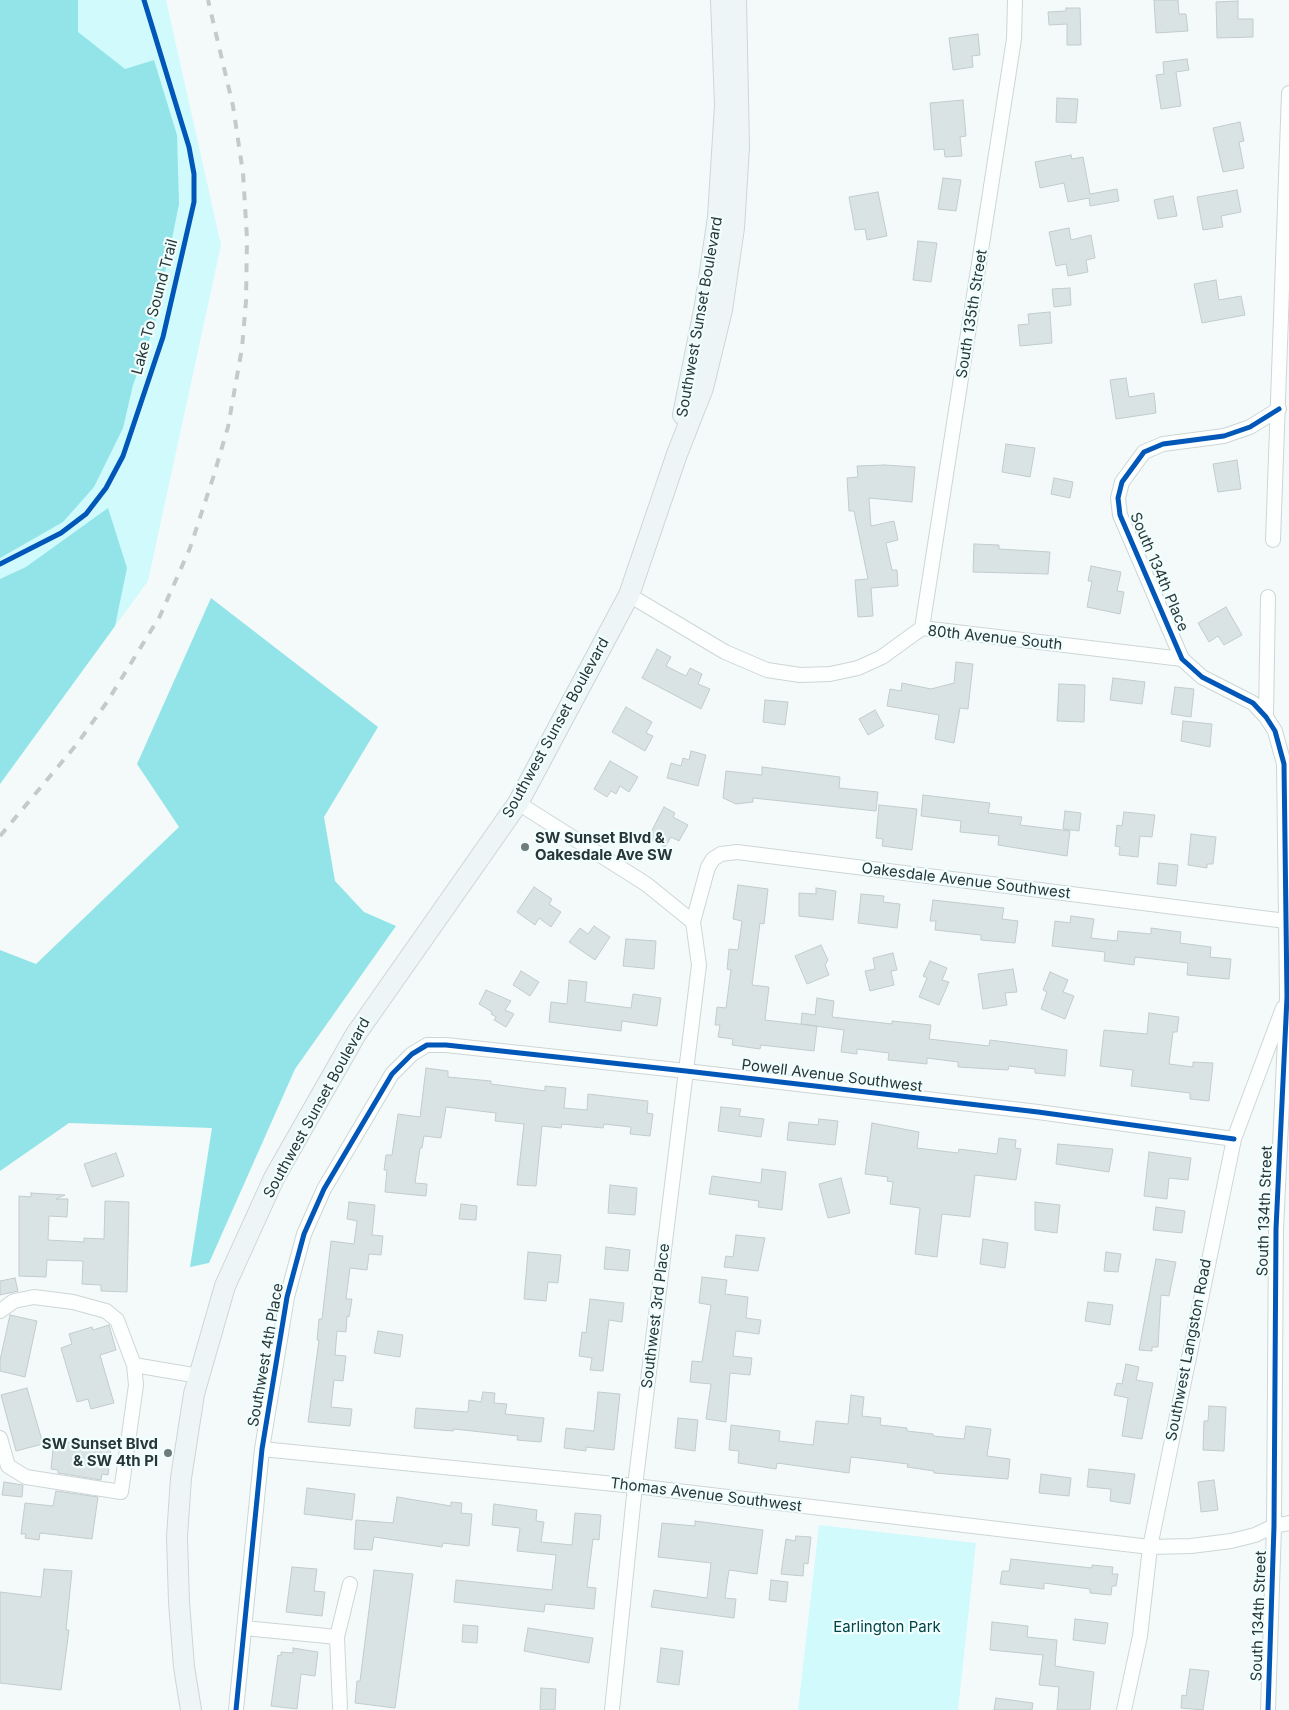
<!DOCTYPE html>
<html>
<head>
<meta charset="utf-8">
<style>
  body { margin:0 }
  canvas { display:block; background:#f4fafa }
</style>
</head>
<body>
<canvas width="1289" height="1710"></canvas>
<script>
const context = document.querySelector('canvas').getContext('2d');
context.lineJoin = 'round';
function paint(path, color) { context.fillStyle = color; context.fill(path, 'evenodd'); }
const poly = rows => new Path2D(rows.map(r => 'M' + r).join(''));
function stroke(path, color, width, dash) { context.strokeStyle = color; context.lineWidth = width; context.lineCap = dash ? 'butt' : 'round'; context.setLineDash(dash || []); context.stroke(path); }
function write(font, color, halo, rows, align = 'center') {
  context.font = font + ' Inter,sans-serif'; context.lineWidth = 4.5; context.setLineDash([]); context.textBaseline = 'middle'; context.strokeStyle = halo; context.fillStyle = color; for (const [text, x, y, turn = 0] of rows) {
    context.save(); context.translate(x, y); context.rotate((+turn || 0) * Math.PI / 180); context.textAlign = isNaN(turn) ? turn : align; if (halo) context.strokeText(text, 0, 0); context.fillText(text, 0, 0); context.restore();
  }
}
paint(poly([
  [0,0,166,0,221,245,148,581,0,784],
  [819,1525,976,1543,958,1710,798,1710]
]), '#d1fafc');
paint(poly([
  [0,0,78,0,78,32,125,69,154,60,177,135,179,204,154,327,133,385,123,428,94,487,63,522,0,558],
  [108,508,127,568,115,626,0,784,0,579,26,567],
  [211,598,378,727,324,817,335,881,364,912,396,926,295,1069,209,1263,190,1267,212,1128,69,1123,0,1171,0,950,36,964,179,827,137,764]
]), '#92e4e8');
const building = poly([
  [1154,0,1178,0,1179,14,1186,14,1188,31,1156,33,1154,0],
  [1238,1,1238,19,1253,19,1253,37,1217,38,1216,2,1238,1],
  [1066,8,1080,8,1081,45,1067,45,1067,24,1049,25,1048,12,1066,11,1066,8],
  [978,34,980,55,972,56,973,67,953,70,949,38,978,34],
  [1187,59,1189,70,1176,72,1181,106,1161,109,1156,75,1164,74,1163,62,1187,59],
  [1057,98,1078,99,1076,123,1056,122,1057,98],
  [963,100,966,136,960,137,962,156,945,157,944,149,934,150,930,103,963,100],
  [1240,122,1244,141,1239,142,1244,168,1223,172,1213,128,1240,122],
  [1071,155,1072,159,1083,157,1090,194,1117,189,1119,201,1090,206,1089,198,1068,202,1064,183,1040,188,1035,162,1071,155],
  [943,178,961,180,956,211,938,209,943,178],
  [1237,190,1241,212,1221,216,1223,227,1203,230,1197,197,1237,190],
  [878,192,887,236,867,240,865,229,855,230,849,197,878,192],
  [1173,196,1177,216,1158,219,1154,200,1173,196],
  [1069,228,1071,240,1091,235,1095,258,1086,260,1088,272,1068,276,1066,264,1056,266,1049,232,1069,228],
  [918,241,937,243,931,282,913,280,918,241],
  [1216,280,1219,300,1241,296,1245,315,1202,323,1194,284,1216,280],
  [1070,288,1071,305,1054,307,1052,289,1070,288],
  [1050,312,1052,343,1020,346,1018,325,1029,324,1028,314,1050,312],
  [1126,378,1129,397,1154,393,1156,413,1116,419,1110,380,1126,378],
  [1006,444,1035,448,1030,477,1002,472,1006,444],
  [1237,460,1241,489,1218,492,1213,464,1237,460],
  [885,465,915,467,912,502,869,498,871,526,894,521,898,540,886,543,892,570,897,570,898,586,871,588,873,616,858,617,855,580,868,579,854,511,849,511,847,478,858,477,857,466,885,465],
  [1054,478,1073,482,1070,498,1051,494,1054,478],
  [974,544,999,545,999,549,1050,552,1048,574,973,572,974,544],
  [1091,566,1121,572,1117,591,1124,592,1120,614,1087,607,1092,581,1088,581,1091,566],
  [1226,607,1242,635,1224,645,1218,636,1209,642,1198,623,1226,607],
  [657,649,671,657,666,666,686,676,690,668,702,674,698,684,710,689,701,709,642,678,657,649],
  [956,662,973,664,968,709,960,708,954,743,935,739,939,715,887,706,890,689,901,691,902,683,931,689,954,683,956,662],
  [1113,678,1145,682,1142,704,1110,700,1113,678],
  [1059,684,1085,685,1084,722,1057,721,1059,684],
  [1175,687,1194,689,1191,717,1171,714,1175,687],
  [765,700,788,702,785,725,763,722,765,700],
  [626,707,652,722,646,733,653,736,645,751,612,732,626,707],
  [875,710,884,726,868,735,859,719,875,710],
  [1183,721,1212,724,1210,747,1181,741,1183,721],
  [691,751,706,755,698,786,667,778,671,763,681,766,683,758,689,760,691,751],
  [610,761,638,777,629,792,620,786,616,794,611,791,607,797,594,789,610,761],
  [762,767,840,777,839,788,878,792,876,811,753,798,753,802,736,804,723,798,726,771,762,775,762,767],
  [923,795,990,803,988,813,1022,817,1020,825,1070,831,1067,856,998,845,999,836,960,832,961,821,921,816,923,795],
  [879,805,917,809,912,850,882,846,883,839,876,838,879,805],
  [664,807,675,813,673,817,688,825,679,841,671,837,665,847,648,838,664,807],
  [1065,811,1081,813,1079,831,1063,829,1065,811],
  [1124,812,1155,815,1152,837,1140,836,1138,857,1119,855,1120,847,1115,846,1117,825,1122,826,1124,812],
  [1191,834,1216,837,1213,864,1207,864,1207,868,1188,865,1191,834],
  [1159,863,1178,865,1176,886,1157,884,1159,863],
  [738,885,768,889,764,924,760,923,752,985,769,987,765,1020,817,1026,814,1051,761,1045,760,1049,732,1045,733,1039,718,1037,720,1025,715,1025,717,1007,726,1008,731,970,727,969,729,949,738,950,742,921,733,919,738,885],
  [534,887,552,899,549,904,561,912,551,927,539,918,535,925,517,912,534,887],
  [816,888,836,891,833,920,799,916,799,893,816,894,816,888],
  [861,894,884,896,883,902,900,904,897,928,858,923,861,894],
  [933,900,1004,908,1002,919,1018,921,1015,943,981,940,981,935,935,930,936,921,930,921,933,900],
  [1071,916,1094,919,1091,938,1117,941,1118,931,1151,934,1151,928,1181,932,1180,943,1211,947,1210,957,1231,959,1229,979,1187,975,1188,963,1135,957,1134,965,1104,961,1105,952,1052,946,1055,921,1070,923,1071,916],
  [594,926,610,937,595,960,569,942,580,928,588,934,594,926],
  [626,939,656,941,654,969,623,966,626,939],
  [821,945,828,960,825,965,829,975,807,984,795,956,821,945],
  [893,953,897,970,891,971,894,985,870,991,865,971,875,969,873,958,893,953],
  [930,961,947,968,942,980,949,982,939,1005,919,997,927,978,923,976,930,961],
  [1013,969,1017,992,1005,993,1007,1005,983,1009,978,974,1013,969],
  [521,971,539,982,530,996,513,985,521,971],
  [1050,972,1068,980,1063,992,1074,996,1065,1019,1041,1009,1047,992,1043,990,1050,972],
  [569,980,587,982,585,1002,631,1008,633,994,661,998,657,1026,622,1021,621,1031,549,1022,551,1002,567,1004,569,980],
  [486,990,511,1001,505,1010,514,1014,506,1027,494,1020,496,1017,491,1014,492,1012,479,1004,486,990],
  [817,998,834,1001,832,1017,892,1024,892,1021,931,1025,929,1039,989,1046,990,1040,1067,1050,1065,1076,1035,1073,1035,1069,1009,1066,1008,1070,958,1067,958,1062,927,1058,927,1064,888,1060,889,1053,857,1049,857,1054,841,1052,844,1030,801,1024,802,1013,815,1015,817,998],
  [1149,1013,1179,1017,1177,1032,1173,1032,1169,1064,1193,1067,1193,1062,1213,1063,1209,1101,1190,1099,1190,1093,1131,1086,1133,1070,1100,1066,1104,1030,1147,1034,1149,1013],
  [426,1068,448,1071,448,1077,491,1081,491,1084,545,1091,545,1086,566,1088,564,1108,587,1110,588,1094,648,1101,647,1113,653,1114,650,1136,630,1134,631,1127,604,1124,603,1128,562,1124,561,1128,542,1126,536,1186,517,1185,524,1124,495,1121,496,1113,446,1107,441,1138,424,1136,422,1148,420,1148,415,1183,427,1184,426,1196,385,1192,387,1170,384,1170,386,1155,392,1155,398,1114,420,1117,426,1068],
  [721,1107,741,1109,739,1116,764,1119,761,1137,718,1131,721,1107],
  [819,1119,838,1121,835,1145,787,1140,789,1122,818,1125,819,1119],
  [872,1123,919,1132,917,1148,958,1153,959,1149,997,1154,999,1138,1016,1140,1015,1148,1021,1149,1016,1180,975,1175,970,1217,942,1214,937,1257,915,1254,920,1208,890,1204,893,1182,887,1181,888,1177,865,1174,872,1123],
  [1058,1144,1113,1149,1109,1172,1056,1164,1058,1144],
  [1149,1152,1191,1158,1188,1180,1169,1178,1167,1199,1144,1196,1149,1152],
  [116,1153,124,1176,92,1187,84,1164,116,1153],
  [762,1169,786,1172,782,1210,758,1207,759,1201,709,1194,712,1176,761,1183,762,1169],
  [841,1178,850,1213,828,1218,819,1184,841,1178],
  [610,1185,637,1188,635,1215,608,1213,610,1185],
  [31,1193,65,1195,56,1199,68,1199,67,1217,49,1216,48,1240,84,1242,84,1238,104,1239,105,1201,129,1202,127,1292,101,1291,101,1285,82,1284,83,1261,47,1260,46,1277,19,1276,19,1196,31,1197,31,1193],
  [349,1202,375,1205,372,1235,383,1236,381,1255,369,1254,367,1270,350,1268,346,1299,352,1299,349,1317,347,1316,346,1332,337,1331,335,1355,346,1356,343,1381,334,1380,331,1407,352,1409,350,1426,308,1422,319,1340,317,1340,319,1319,322,1319,331,1241,354,1244,357,1221,347,1219,349,1202],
  [1035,1202,1060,1205,1057,1233,1035,1230,1035,1202],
  [461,1204,477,1206,476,1220,459,1219,461,1204],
  [1156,1207,1185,1211,1182,1233,1153,1230,1156,1207],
  [736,1235,765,1238,758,1271,724,1267,726,1256,733,1257,736,1235],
  [983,1239,1008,1243,1005,1268,980,1264,983,1239],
  [606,1247,630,1250,628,1271,604,1269,606,1247],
  [528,1252,561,1255,558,1283,548,1282,546,1301,524,1299,528,1252],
  [1106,1252,1121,1254,1118,1272,1104,1271,1106,1252],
  [1156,1259,1176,1262,1169,1296,1161,1295,1158,1347,1152,1347,1152,1351,1139,1350,1156,1259],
  [702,1277,727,1280,725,1294,748,1297,746,1318,761,1320,759,1334,736,1331,733,1356,752,1358,750,1375,730,1373,726,1422,706,1419,711,1384,690,1382,692,1361,702,1362,711,1305,699,1303,702,1277],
  [15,1278,18,1291,0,1295,0,1281,15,1278],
  [590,1299,624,1303,622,1322,609,1320,603,1371,590,1370,592,1358,579,1356,582,1332,586,1333,590,1299],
  [1088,1302,1113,1305,1110,1325,1085,1321,1088,1302],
  [10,1315,37,1321,25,1377,0,1371,0,1360,10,1315],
  [109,1325,116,1350,100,1355,114,1403,91,1409,88,1399,77,1402,61,1348,72,1344,69,1334,92,1327,93,1330,109,1325],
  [378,1331,403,1335,400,1357,374,1353,378,1331],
  [1126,1364,1139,1367,1136,1380,1153,1383,1142,1439,1122,1436,1128,1398,1114,1395,1117,1383,1122,1384,1126,1364],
  [27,1388,43,1444,16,1451,1,1395,27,1388],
  [483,1392,495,1393,494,1403,507,1404,505,1414,544,1418,541,1442,517,1440,518,1436,454,1429,453,1431,414,1428,416,1408,468,1412,469,1400,481,1402,483,1392],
  [598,1392,620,1394,614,1450,586,1447,586,1451,564,1448,566,1428,594,1431,598,1392],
  [851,1395,864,1397,862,1416,881,1418,880,1425,907,1428,907,1431,933,1434,933,1436,964,1439,966,1426,991,1429,987,1456,1010,1459,1008,1479,934,1473,934,1471,907,1467,908,1464,851,1457,849,1473,777,1463,776,1469,738,1463,739,1451,729,1450,731,1425,780,1431,779,1441,813,1445,816,1421,848,1424,851,1395],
  [1209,1406,1226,1407,1224,1451,1203,1450,1204,1421,1208,1421,1209,1406],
  [678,1418,698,1420,695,1451,675,1448,678,1418],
  [54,1440,111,1447,108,1475,102,1474,101,1480,58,1473,58,1470,51,1469,54,1440],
  [1089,1469,1135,1474,1130,1504,1110,1501,1111,1489,1087,1487,1089,1469],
  [1041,1474,1071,1478,1069,1496,1039,1493,1041,1474],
  [1214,1480,1218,1510,1201,1512,1198,1482,1214,1480],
  [4,1482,23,1485,22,1497,2,1495,4,1482],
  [307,1488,355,1494,352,1520,304,1514,307,1488],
  [56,1491,98,1497,92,1539,40,1533,39,1540,25,1538,26,1534,21,1534,25,1503,53,1506,56,1491],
  [397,1497,451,1506,451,1502,462,1503,461,1513,472,1514,469,1546,443,1543,442,1547,374,1537,372,1550,354,1549,356,1520,393,1523,397,1497],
  [494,1504,537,1510,536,1521,544,1522,541,1542,572,1545,575,1513,601,1515,599,1540,593,1539,587,1587,596,1588,594,1609,545,1604,544,1612,454,1602,456,1580,552,1590,556,1555,517,1551,520,1528,492,1525,494,1504],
  [695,1521,763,1530,757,1574,729,1570,725,1598,736,1599,734,1618,651,1607,654,1590,707,1598,711,1563,658,1557,662,1523,695,1526,695,1521],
  [796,1536,811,1537,808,1564,804,1563,803,1576,781,1574,786,1539,795,1541,796,1536],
  [1011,1559,1092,1568,1092,1565,1113,1567,1112,1574,1118,1574,1116,1586,1112,1586,1111,1595,1090,1593,1090,1589,1044,1583,1044,1589,1000,1584,1002,1571,1009,1571,1011,1559],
  [292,1567,317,1569,314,1591,325,1592,322,1616,286,1612,292,1567],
  [44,1569,72,1571,66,1630,69,1630,61,1690,0,1683,0,1592,41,1597,44,1569],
  [374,1570,413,1574,395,1708,355,1703,357,1681,360,1681,374,1570],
  [771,1580,788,1582,786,1602,769,1600,771,1580],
  [1075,1619,1108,1623,1105,1644,1073,1640,1075,1619],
  [992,1622,1028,1626,1027,1637,1057,1640,1055,1666,1094,1672,1090,1710,1057,1710,1059,1687,1039,1685,1043,1655,990,1650,992,1622],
  [463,1625,478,1626,477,1643,462,1642,463,1625],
  [528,1628,593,1638,589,1663,524,1651,528,1628],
  [293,1648,318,1652,315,1676,301,1674,297,1709,271,1706,278,1655,281,1656,281,1652,293,1653,293,1648],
  [661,1648,683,1651,679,1685,657,1682,661,1648],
  [1190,1669,1209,1671,1203,1710,1181,1708,1182,1695,1186,1696,1190,1669],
  [541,1688,556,1689,555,1710,540,1710,541,1688],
  [996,1698,1033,1703,1032,1710,994,1710,996,1698]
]);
paint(building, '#dae3e3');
stroke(building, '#c2cccc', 1);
const minor = poly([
  [1273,540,1289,93],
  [629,595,725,652,767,670,800,675,830,674,858,668,882,657,922,628,1182,659],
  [922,628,1014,39,1015,0],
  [1266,717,1268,597],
  [518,803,646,884,693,922],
  [0,1311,14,1301,34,1297,73,1302,106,1311,117,1320,134,1365,136,1385,121,1492,26,1477,8,1466,0,1438],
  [134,1365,199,1376],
  [262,1449,635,1486,1150,1547,1191,1546,1231,1541,1255,1535,1274,1526,1289,1523],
  [244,1628,337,1637],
  [340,1707,337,1637,350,1584],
  [236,1710,262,1449,287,1297,304,1234,324,1189,392,1074,412,1054,427,1045,446,1045,686,1071,1038,1112,1234,1139],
  [612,1710,635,1486,699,965,693,922,708,867,713,859,721,854,737,852,1286,921],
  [1124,1710,1140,1636,1150,1547,1234,1139,1283,1008],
  [1268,1710,1274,1526,1276,1229,1287,997,1284,764,1275,731,1266,717,1253,703,1202,677,1182,659,1120,515,1118,498,1122,482,1144,452,1163,444,1224,436,1250,427,1279,409]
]);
const secondary = poly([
  [683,415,705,305,718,217,725,105,721,0],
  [191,1710,184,1667,179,1602,177,1537,181,1478,194,1394,225,1286,274,1178,356,1034,518,803,629,595,677,454,703,388,722,310,734,228,739,147,736,0]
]);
stroke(minor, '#cdd6d6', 16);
stroke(secondary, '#cdd6d6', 22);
stroke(minor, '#fdfefe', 14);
stroke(secondary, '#eef5f6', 20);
stroke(poly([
  [0,836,77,744,107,702,160,616,190,548,213,478,228,427,242,348,246,301,247,238,243,173,233,106,208,0]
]), '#c6c9c9', 4, [9, 9]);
stroke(poly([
  [0,564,61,533,86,514,106,488,123,456,163,337,194,202,194,174,189,147,144,0],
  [236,1710,262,1449,287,1297,304,1234,324,1189,392,1074,412,1054,427,1045,446,1045,686,1071,1038,1112,1234,1139],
  [1268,1710,1274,1526,1276,1229,1287,997,1284,764,1275,731,1266,717,1253,703,1202,677,1182,659,1120,515,1118,498,1122,482,1144,452,1163,444,1224,436,1250,427,1279,409]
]), '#0057b8', 5);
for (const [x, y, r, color] of [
  [525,847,5,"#707b7b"],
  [168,1453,5,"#707b7b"]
]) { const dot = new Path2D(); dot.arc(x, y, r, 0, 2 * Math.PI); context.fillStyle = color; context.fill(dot); stroke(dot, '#f0fefe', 2); }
write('15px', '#293637', '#f0fefe', [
  ["Lake To Sound Trail",155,307,-75],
  ["South 135th Street",972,314,-81],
  ["Southwest Sunset Boulevard",700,317,-80],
  ["South 134th Place",1159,572,67],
  ["80th Avenue South",995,638,6],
  ["Southwest Sunset Boulevard",556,728,-61],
  ["Oakesdale Avenue Southwest",966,881,7],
  ["Powell Avenue Southwest",832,1076,7],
  ["Southwest Sunset Boulevard",317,1108,-61],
  ["South 134th Street",1265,1211,-88],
  ["Southwest 3rd Place",656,1316,-83],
  ["Southwest Langston Road",1189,1350,-79],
  ["Southwest 4th Place",266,1355,-80],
  ["Thomas Avenue Southwest",706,1495,7],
  ["South 134th Street",1259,1616,-88]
]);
write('bold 15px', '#293637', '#f0fefe', [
  ["SW Sunset Blvd &",535,838],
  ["Oakesdale Ave SW",535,855],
  ["SW Sunset Blvd",158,1444,"right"],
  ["& SW 4th Pl",158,1461,"right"]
], 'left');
write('15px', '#004346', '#f0fefe', [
  ["Earlington Park",887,1627]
]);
</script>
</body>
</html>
